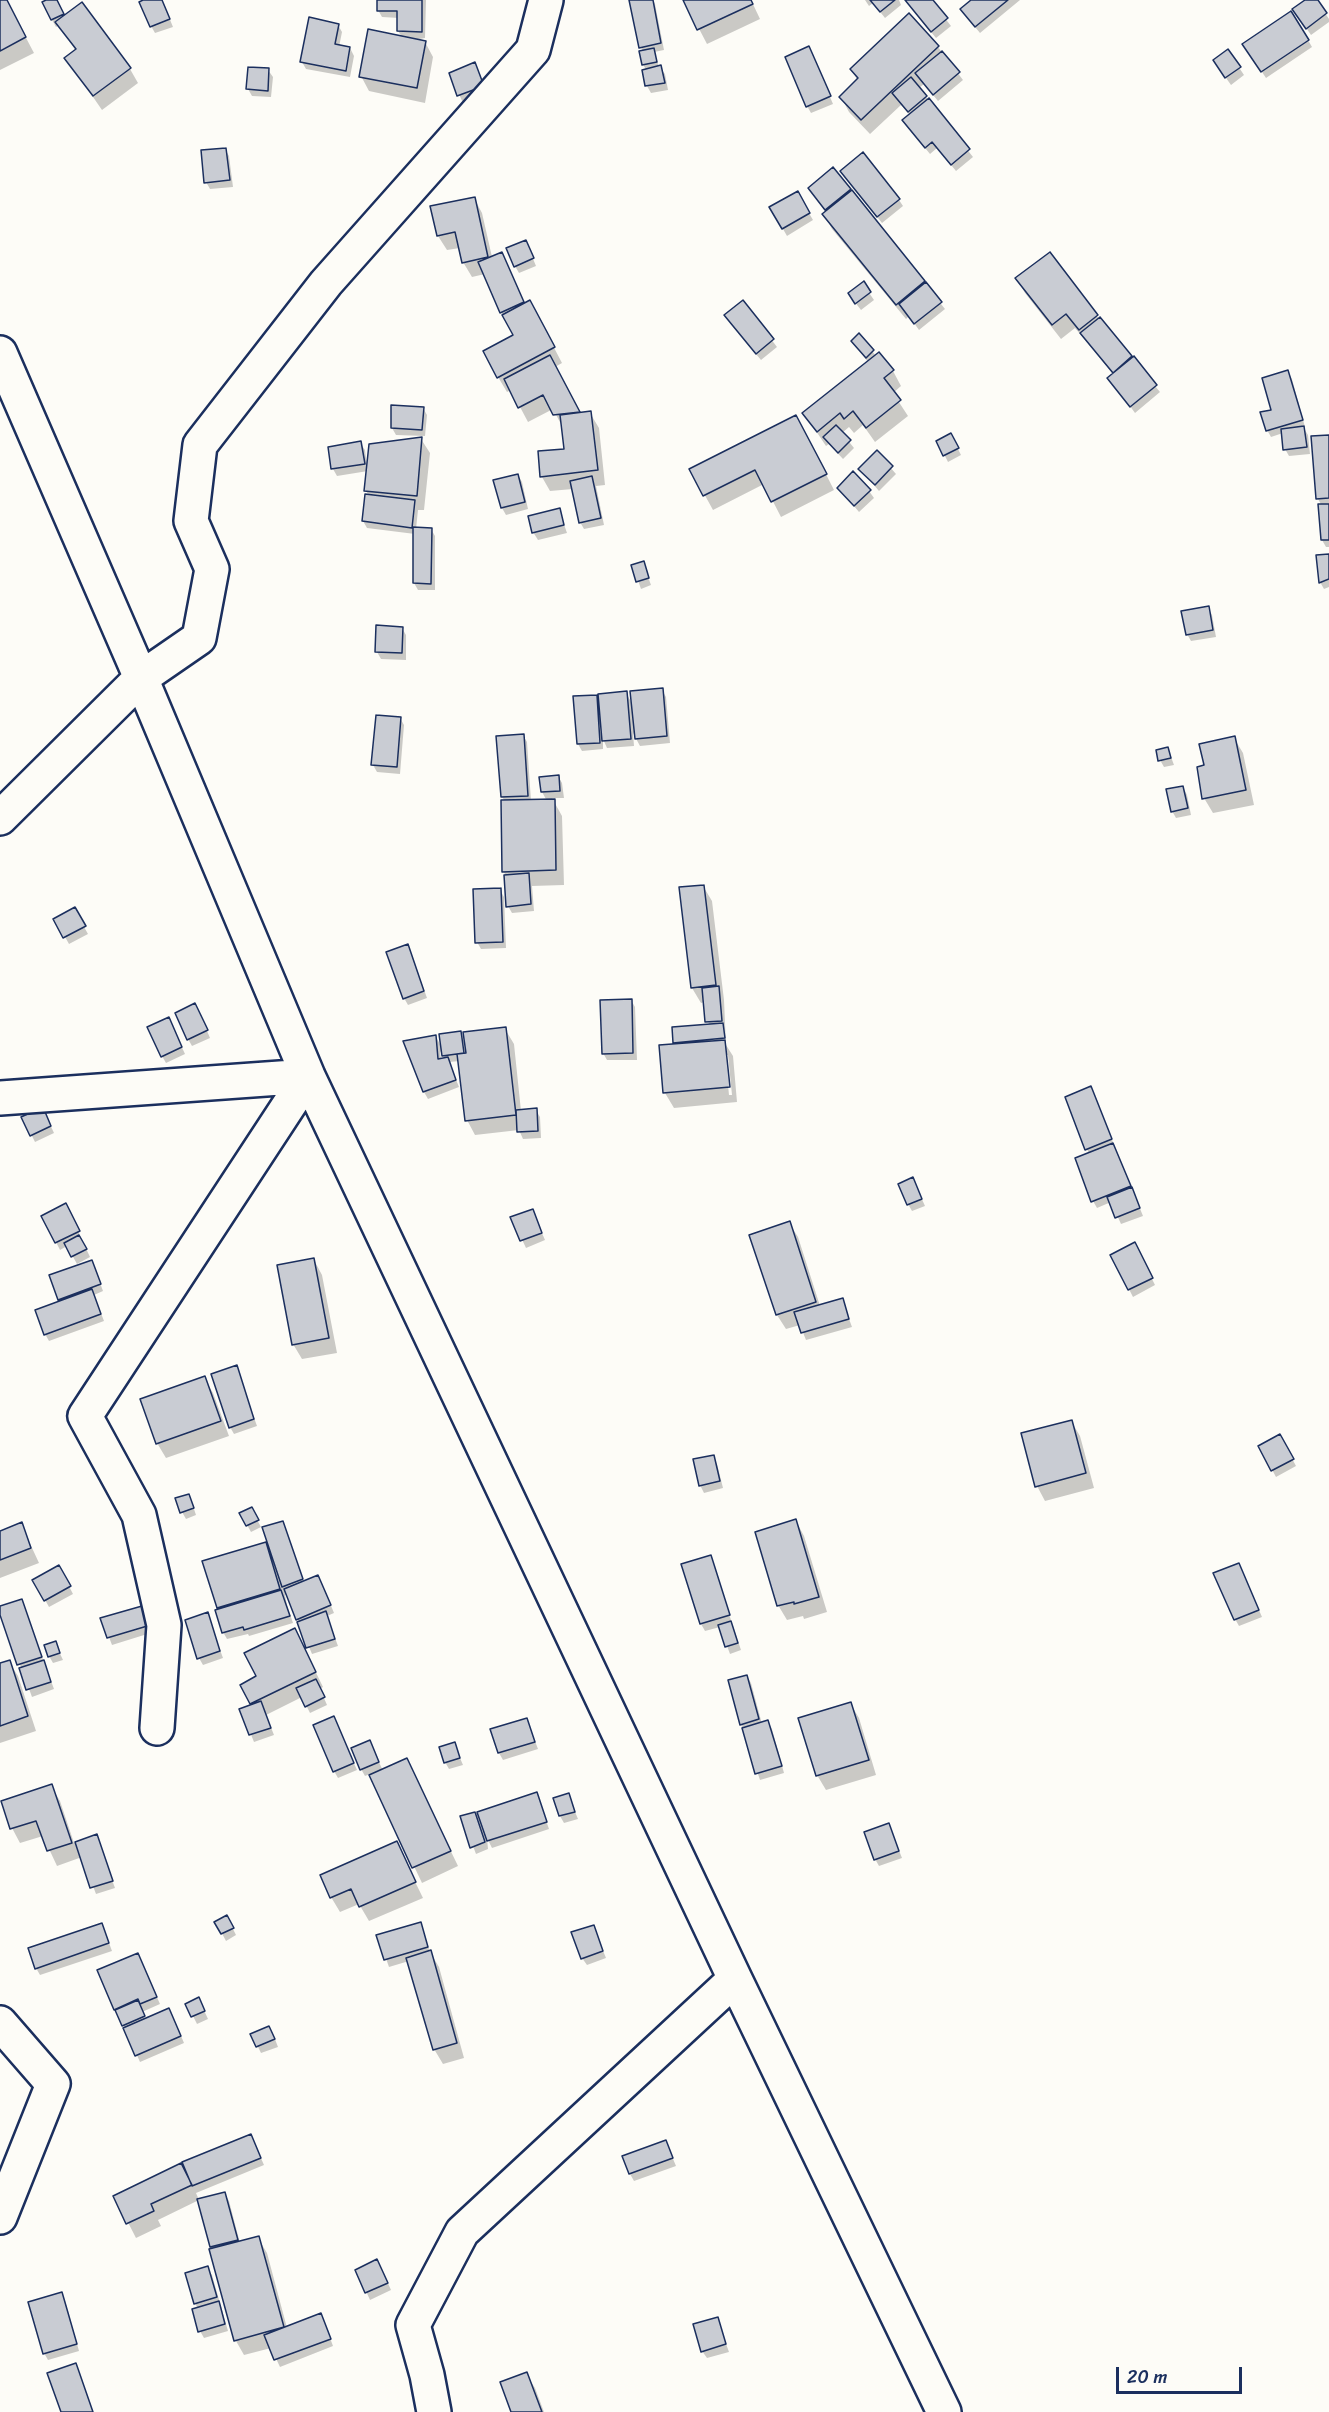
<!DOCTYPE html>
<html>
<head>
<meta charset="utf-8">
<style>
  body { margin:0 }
  #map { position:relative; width:1329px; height:2412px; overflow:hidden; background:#fdfcf7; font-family:Sriracha,sans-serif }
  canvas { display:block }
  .scale { position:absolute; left:1116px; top:2367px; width:126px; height:27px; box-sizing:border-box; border:3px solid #1b2f5e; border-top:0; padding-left:8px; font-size:18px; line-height:21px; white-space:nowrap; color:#1b2f5e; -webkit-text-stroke:4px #fdfcf7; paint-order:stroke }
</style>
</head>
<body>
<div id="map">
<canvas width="1329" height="2412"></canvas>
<div class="scale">20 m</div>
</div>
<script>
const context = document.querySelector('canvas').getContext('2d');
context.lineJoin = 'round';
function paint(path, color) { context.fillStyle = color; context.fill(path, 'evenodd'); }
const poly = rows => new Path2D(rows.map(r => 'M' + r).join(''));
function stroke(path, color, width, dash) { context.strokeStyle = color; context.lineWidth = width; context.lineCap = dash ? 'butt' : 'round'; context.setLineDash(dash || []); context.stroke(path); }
paint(poly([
  [0,0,6,0,34,53,0,70],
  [49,0,55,0,64,17,130,69,138,83,102,110,66,58,76,51,59,25,56,27,52,20,44,2],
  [147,0,162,0,173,27,155,33,151,26],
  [378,0,426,0,425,38,414,40,425,42,433,57,425,103,369,91,361,76,402,37,398,31,399,18,382,17,378,10],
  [638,0,653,0,655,4,664,50,654,52,659,67,665,74,668,90,651,93,647,86,644,71,646,70,643,64,643,52,641,47],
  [684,0,751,0,760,19,707,44],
  [865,0,899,0,901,5,885,18,873,3,869,6],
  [905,0,931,0,951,26,936,38],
  [973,0,1020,0,980,33,966,16],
  [1308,0,1316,0,1329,19,1329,22,1311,35,1298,16],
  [908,15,938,47,963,80,938,101,924,84,919,88,973,157,956,171,937,148,930,154,908,127,910,115,901,105,870,134,849,112,841,97,858,81,851,69],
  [338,25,342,32,339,47,350,48,354,56,350,77,306,69,302,62],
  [1308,40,1312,47,1266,78,1248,51],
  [1228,51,1244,75,1231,85,1219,68],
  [812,55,833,104,811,113,807,106],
  [475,64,487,94,463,103,450,74],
  [268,70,273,77,271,97,252,96,248,89],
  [225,149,229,156,233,187,210,189,206,182],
  [846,178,899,200,903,206,882,223],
  [850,190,945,309,919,330,909,316,906,319,832,229,824,214,827,212,814,195],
  [797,193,813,220,787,236,771,208],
  [474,198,482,213,492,257,505,260,524,305,538,317,562,363,555,367,580,414,590,413,599,428,605,485,596,486,604,525,584,529,580,522,573,489,550,491,542,477,565,450,563,428,553,409,528,422,511,390,507,392,498,377,515,335,501,312,485,274,472,277,463,262,460,248,447,250,438,236],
  [529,249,536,266,519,273,515,266],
  [1049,254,1099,319,1160,392,1135,413,1114,384,1114,375,1075,328,1061,339,1025,293,1017,278],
  [863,284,874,300,861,310,854,301],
  [743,302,777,347,761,360,730,323],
  [859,335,876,356,879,354,893,371,901,386,893,393,908,416,875,442,863,425,854,433,849,427,842,433,854,448,843,459,829,444,826,446,804,413,868,362,852,341],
  [1288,372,1292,379,1305,427,1303,427,1308,435,1310,454,1289,456,1285,449,1283,433,1271,437,1267,430],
  [423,408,427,415,425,436,396,435,392,428],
  [804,431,834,490,781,517,764,484,713,510,691,470],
  [951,435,961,455,948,462,938,442],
  [1329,436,1329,547,1326,547,1322,540,1322,506,1318,499],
  [421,439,430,453,424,510,418,510,416,529,431,529,435,536,435,590,418,590,414,583,415,534,367,528,363,521,369,496,366,491,368,471,337,476,333,469,360,443,365,450,367,466],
  [877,452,896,474,879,491,860,469],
  [518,475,522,482,528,509,506,515,502,508],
  [839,488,869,491,874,498,859,512],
  [559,510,567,533,538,540,533,532],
  [1329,555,1329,587,1324,589,1320,582,1318,556],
  [643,563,651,585,641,589,633,566],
  [1208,607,1212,615,1216,637,1191,641,1187,634],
  [402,628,406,635,406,660,381,659,377,652],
  [662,690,666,697,670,743,640,746,633,733,634,746,607,748,603,739,603,749,582,751,578,744,574,698,596,697,601,705,626,693,633,705],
  [400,718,404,725,400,774,377,772,373,765],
  [523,735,527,742,531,801,547,801,542,792,558,776,562,783,564,798,552,798,562,816,564,885,532,886,534,911,512,913,508,906,507,877,503,871,505,801,502,797],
  [1234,738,1243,753,1254,805,1213,813,1204,798,1206,767],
  [1168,749,1174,765,1164,767,1160,760],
  [1183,787,1187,795,1191,815,1176,818,1172,811],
  [703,886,712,901,724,1000,726,1045,733,1056,737,1102,674,1108,665,1093,676,1045,675,1042,709,1025,705,1002,701,1003,692,988],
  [725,1055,728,1055,732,1095,729,1095],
  [500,890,504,897,506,948,481,949,477,942],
  [74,909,88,934,69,944,55,919],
  [411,953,427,998,408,1005,404,998],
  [631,1000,635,1007,637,1060,607,1060,603,1053],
  [199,1012,210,1038,192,1046,188,1039],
  [172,1026,185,1054,166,1063,162,1056],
  [505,1029,514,1044,521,1111,536,1110,540,1117,541,1138,523,1139,519,1130,475,1135,467,1120,460,1061,449,1062,459,1087,428,1099,424,1092,436,1037,442,1048,461,1033,465,1041],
  [440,1051,445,1059,441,1060],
  [1091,1088,1143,1216,1121,1224,1111,1202,1097,1208,1093,1201,1089,1154,1087,1149],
  [46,1116,54,1133,35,1142,23,1118],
  [916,1186,925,1206,912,1211,908,1204],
  [532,1210,545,1240,526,1248,512,1218],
  [69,1212,90,1257,77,1264,67,1246,60,1250,43,1216],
  [789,1223,798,1237,820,1306,842,1300,852,1327,806,1340,800,1325,786,1329,777,1315],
  [1138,1251,1155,1285,1133,1297,1112,1256],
  [314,1260,322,1275,337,1353,302,1359,293,1344],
  [95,1269,103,1291,94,1295,104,1321,49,1341,45,1334,61,1302,60,1299],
  [236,1367,257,1426,234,1434,230,1427],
  [204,1378,213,1393,229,1436,166,1458,157,1443],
  [1071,1421,1080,1436,1094,1488,1045,1501,1037,1486],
  [1280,1436,1296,1466,1276,1477,1260,1447],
  [713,1457,717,1464,723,1488,704,1493,700,1485],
  [192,1503,196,1515,186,1519,182,1512],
  [251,1509,261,1527,251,1532,241,1514],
  [796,1521,804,1536,827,1612,804,1619,803,1616,787,1620,778,1605],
  [282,1522,304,1583,322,1584,334,1613,327,1616,338,1646,312,1654,287,1594,285,1595,287,1605,293,1623,249,1636,248,1634,227,1639,223,1632,218,1607,265,1544,272,1555],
  [21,1524,39,1563,0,1578,0,1532],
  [710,1557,741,1650,730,1654,720,1627,705,1631,701,1624,683,1565],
  [59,1567,73,1594,49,1607,34,1580],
  [1242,1571,1262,1617,1239,1626,1235,1619],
  [21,1601,54,1689,32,1697,0,1610,0,1608],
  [148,1606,157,1631,112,1645,102,1619],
  [207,1614,223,1658,203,1665,199,1658],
  [55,1643,63,1660,53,1663,49,1656],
  [302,1644,323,1687,320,1689,327,1705,310,1713,302,1697,266,1715,274,1735,254,1742,241,1710,253,1706,242,1685],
  [9,1662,18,1676,36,1731,0,1743,0,1665],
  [747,1676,751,1683,762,1724,768,1722,772,1729,784,1773,760,1780,741,1724],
  [850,1703,859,1718,876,1775,826,1790,817,1775],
  [527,1720,538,1749,503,1760,499,1753],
  [337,1725,357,1770,338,1778,334,1771],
  [370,1742,383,1771,406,1759,458,1866,422,1883,370,1774,365,1776,361,1769],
  [454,1744,463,1765,449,1769,445,1762],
  [51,1786,60,1801,74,1843,96,1836,115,1888,96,1894,82,1857,57,1866,43,1836,20,1843,12,1828],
  [537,1794,549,1829,492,1848,487,1838,488,1849,476,1854,462,1817],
  [568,1795,578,1819,564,1823,560,1816],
  [889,1825,902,1858,879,1866,875,1859],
  [396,1843,423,1898,369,1921,359,1904,340,1912,331,1897],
  [227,1917,236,1935,226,1941,216,1922],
  [420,1924,430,1952,439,1967,464,2058,443,2064,434,2049,409,1961,389,1967,378,1936],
  [593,1926,606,1958,587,1965,582,1958],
  [105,1932,112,1951,40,1975,36,1968],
  [141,1962,160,2004,142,2012,146,2020,173,2017,184,2043,140,2062,99,1971],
  [187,2004,202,2006,208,2019,197,2024],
  [273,2034,278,2047,261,2053,252,2035],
  [251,2136,264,2165,196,2193,199,2200,158,2220,161,2226,136,2238,115,2197,191,2184],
  [666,2142,676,2166,634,2181,630,2174],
  [225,2194,229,2201,240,2243,258,2238,267,2253,287,2328,324,2322,333,2346,280,2367,271,2348,244,2355,236,2341,199,2200],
  [207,2268,212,2275,228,2331,204,2338,200,2331,198,2309,195,2303],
  [381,2268,391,2290,370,2300,357,2271],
  [61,2294,65,2301,79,2351,48,2360,44,2353],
  [717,2319,729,2352,707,2358,702,2351],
  [526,2374,535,2388,544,2412,513,2412]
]), '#0003');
const building = poly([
  [0,0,7,0,26,37,0,51,0,0],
  [46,0,57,0,64,14,51,20,42,2,46,0],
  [143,0,162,0,170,19,150,27,139,2,143,0],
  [377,0,422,0,422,32,397,31,397,11,377,11,377,0],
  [629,0,653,0,661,43,639,48,629,0],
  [683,0,751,0,753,4,697,30,683,0],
  [870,0,895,0,880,12,870,0],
  [905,0,933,0,948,18,931,32,905,0],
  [971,0,1008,0,975,27,960,9,971,0],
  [1305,0,1318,0,1327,13,1306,29,1292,9,1305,0],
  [82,2,131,68,93,96,64,58,76,49,55,22,82,2],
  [1291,11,1309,40,1261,72,1242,44,1291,11],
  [909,13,939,46,861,120,839,97,858,78,850,69,909,13],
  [309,17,339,24,335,44,350,47,346,71,300,62,309,17],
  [368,29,426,41,417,88,359,77,368,29],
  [809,46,831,96,806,107,785,57,809,46],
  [654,48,657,62,642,65,639,51,654,48],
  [1228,49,1241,67,1225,78,1213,60,1228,49],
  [942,51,960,72,933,95,915,73,942,51],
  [475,62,484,86,457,96,449,73,475,62],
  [661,65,665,83,645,86,642,70,661,65],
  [248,67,269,68,268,91,246,89,248,67],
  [911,77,927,96,908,112,892,93,911,77],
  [929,98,970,149,951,165,932,142,925,148,902,120,929,98],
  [226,148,230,180,204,183,201,150,226,148],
  [863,152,900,199,877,217,840,171,863,152],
  [833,167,851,189,825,210,808,188,833,167],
  [852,190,925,281,896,305,822,214,852,190],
  [798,191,810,213,782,229,769,207,798,191],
  [475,197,488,257,462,263,455,232,437,236,430,206,475,197],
  [526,240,534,258,514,267,506,248,526,240],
  [502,252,524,302,500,313,478,262,502,252],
  [1050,252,1098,315,1079,330,1066,314,1052,325,1015,278,1050,252],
  [864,281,871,292,855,304,848,293,864,281],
  [926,282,942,302,914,324,899,304,926,282],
  [530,300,555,347,497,378,483,351,513,335,502,315,530,300],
  [743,300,774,339,756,354,724,315,743,300],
  [1100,317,1132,356,1113,373,1080,333,1100,317],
  [859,333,874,350,866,358,851,341,859,333],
  [879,352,894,370,884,378,901,400,866,428,853,411,844,419,840,413,817,432,802,413,879,352],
  [550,355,580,412,553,415,543,395,518,408,504,379,550,355],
  [1134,356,1157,385,1130,407,1107,378,1134,356],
  [1288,370,1303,420,1266,431,1260,412,1271,410,1262,378,1288,370],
  [391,405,424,407,422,430,391,428,391,405],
  [591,411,598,470,540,477,538,451,564,449,560,415,591,411],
  [796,415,827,474,771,502,755,470,703,496,689,469,796,415],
  [836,425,851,440,838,453,823,437,836,425],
  [1304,426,1307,447,1283,450,1281,429,1304,426],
  [951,433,959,448,943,456,936,441,951,433],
  [1329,435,1329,498,1316,499,1311,436,1329,435],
  [422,437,417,496,364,491,369,444,422,437],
  [361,441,365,464,331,469,328,447,361,441],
  [877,450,893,466,875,485,858,469,877,450],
  [853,471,871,490,854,506,837,488,853,471],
  [518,474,525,502,501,508,493,480,518,474],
  [592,476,601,518,579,523,570,481,592,476],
  [365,494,415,500,412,528,362,521,365,494],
  [1318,504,1329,504,1329,540,1321,540,1318,504],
  [560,508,564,525,532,533,528,516,560,508],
  [413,527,432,528,431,584,413,583,413,527],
  [1329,554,1329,579,1319,583,1316,555,1329,554],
  [644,561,649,578,636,582,631,565,644,561],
  [1209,606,1213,630,1186,635,1181,611,1209,606],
  [376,625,403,627,402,653,375,652,376,625],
  [663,688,667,736,635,739,630,691,663,688],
  [627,691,631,739,602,741,598,694,627,691],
  [597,695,600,743,577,744,573,696,597,695],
  [376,715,401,717,397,767,371,765,376,715],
  [524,734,528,796,501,797,496,736,524,734],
  [1235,736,1246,790,1202,799,1197,767,1204,765,1199,744,1235,736],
  [1168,747,1171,758,1158,761,1156,750,1168,747],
  [559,775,560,791,541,792,539,777,559,775],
  [1183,786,1188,808,1171,812,1166,789,1183,786],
  [555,799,556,870,502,872,501,800,555,799],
  [529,873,531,904,506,907,504,875,529,873],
  [704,885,716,985,691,988,679,887,704,885],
  [501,888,503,942,475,943,473,889,501,888],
  [75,907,86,926,63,938,53,919,75,907],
  [408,944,424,991,403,999,386,952,408,944],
  [719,986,722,1021,705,1022,702,988,719,986],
  [632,999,633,1053,602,1054,600,1000,632,999],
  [195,1003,208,1030,187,1040,175,1013,195,1003],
  [169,1017,182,1047,161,1057,147,1027,169,1017],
  [723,1023,725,1038,673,1043,672,1027,723,1023],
  [506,1027,516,1115,465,1121,457,1054,466,1053,463,1032,506,1027],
  [461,1031,464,1053,442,1056,439,1034,461,1031],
  [436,1035,438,1059,448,1057,456,1080,423,1092,403,1041,436,1035],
  [725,1040,730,1087,663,1093,659,1045,725,1040],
  [1091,1086,1112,1139,1085,1150,1065,1097,1091,1086],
  [43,1107,51,1126,30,1136,21,1117,43,1107],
  [537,1108,538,1131,517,1132,516,1110,537,1108],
  [1113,1143,1131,1186,1091,1202,1075,1158,1113,1143],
  [913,1177,922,1199,907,1205,898,1184,913,1177],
  [1132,1187,1140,1208,1115,1218,1107,1197,1132,1187],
  [66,1203,80,1231,55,1243,41,1216,66,1203],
  [533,1209,542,1233,520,1241,510,1217,533,1209],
  [790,1221,816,1302,776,1315,749,1235,790,1221],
  [79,1235,87,1249,71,1257,64,1243,79,1235],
  [1135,1242,1153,1278,1128,1290,1110,1255,1135,1242],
  [314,1258,329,1338,292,1345,277,1265,314,1258],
  [92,1260,101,1284,58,1300,49,1275,92,1260],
  [92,1289,101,1314,44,1335,35,1310,92,1289],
  [843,1298,849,1319,801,1333,794,1312,843,1298],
  [237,1365,254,1419,229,1428,211,1374,237,1365],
  [205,1376,221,1421,156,1444,140,1399,205,1376],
  [1072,1420,1086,1473,1035,1487,1021,1433,1072,1420],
  [1280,1434,1294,1459,1271,1471,1258,1446,1280,1434],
  [714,1455,720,1481,699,1486,693,1459,714,1455],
  [189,1494,194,1508,180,1513,175,1498,189,1494],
  [252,1507,259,1520,246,1526,239,1513,252,1507],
  [796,1519,819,1597,794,1604,794,1602,777,1606,755,1532,796,1519],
  [283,1521,303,1579,282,1587,262,1527,283,1521],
  [22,1522,31,1548,0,1560,0,1531,22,1522],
  [266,1542,280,1589,217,1608,202,1561,266,1542],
  [711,1555,730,1615,700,1624,681,1564,711,1555],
  [1239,1563,1259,1610,1234,1620,1213,1573,1239,1563],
  [59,1565,71,1586,44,1601,32,1580,59,1565],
  [318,1575,331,1605,296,1620,284,1589,318,1575],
  [281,1590,290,1616,244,1630,243,1627,222,1633,215,1610,281,1590],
  [22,1599,42,1657,17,1665,0,1615,0,1606,22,1599],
  [149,1604,154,1624,107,1638,100,1618,149,1604],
  [326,1611,335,1639,306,1648,297,1622,326,1611],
  [208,1612,220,1651,197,1659,185,1620,208,1612],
  [731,1621,738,1643,725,1647,718,1625,731,1621],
  [295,1628,316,1672,250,1704,240,1685,256,1676,244,1653,295,1628],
  [56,1641,60,1653,48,1657,44,1645,56,1641],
  [10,1660,28,1716,0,1726,0,1663,10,1660],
  [44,1660,51,1682,26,1690,19,1668,44,1660],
  [747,1675,759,1719,740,1725,728,1680,747,1675],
  [316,1679,325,1697,305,1707,296,1688,316,1679],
  [261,1701,271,1728,249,1735,239,1709,261,1701],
  [851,1702,869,1760,816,1776,798,1718,851,1702],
  [334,1716,354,1763,333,1772,313,1725,334,1716],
  [527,1718,535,1742,498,1753,490,1729,527,1718],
  [768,1720,782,1766,755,1774,742,1728,768,1720],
  [370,1740,379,1762,360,1770,351,1748,370,1740],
  [455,1742,460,1758,444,1763,439,1747,455,1742],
  [407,1758,451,1851,412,1868,369,1775,407,1758],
  [52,1784,72,1843,47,1851,36,1821,10,1829,1,1801,52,1784],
  [537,1792,547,1822,487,1841,477,1812,537,1792],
  [569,1793,575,1812,559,1816,553,1798,569,1793],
  [475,1812,485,1842,470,1848,460,1816,475,1812],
  [889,1823,899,1851,874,1860,864,1832,889,1823],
  [97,1834,113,1881,90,1888,75,1842,97,1834],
  [397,1841,416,1882,359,1907,351,1889,330,1898,320,1875,397,1841],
  [227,1915,234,1928,221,1934,214,1922,227,1915],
  [421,1922,428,1947,384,1960,376,1935,421,1922],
  [102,1923,109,1943,35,1969,28,1948,102,1923],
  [594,1925,603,1951,581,1959,571,1932,594,1925],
  [431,1950,457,2043,433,2050,406,1958,431,1950],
  [138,1953,157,1997,140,2004,138,1999,114,2010,97,1970,138,1953],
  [199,1997,205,2011,191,2017,185,2004,199,1997],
  [138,2000,145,2016,122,2026,115,2010,138,2000],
  [169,2008,181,2036,135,2056,123,2028,169,2008],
  [269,2026,275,2039,256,2047,250,2034,269,2026],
  [251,2134,261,2158,192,2186,182,2162,251,2134],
  [666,2140,673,2158,629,2174,622,2156,666,2140],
  [181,2163,192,2185,151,2204,154,2211,126,2224,113,2196,181,2163],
  [225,2192,238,2240,210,2247,197,2199,225,2192],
  [259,2236,284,2327,234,2341,209,2249,259,2236],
  [377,2259,388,2283,365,2293,355,2270,377,2259],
  [208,2266,217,2297,194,2304,185,2273,208,2266],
  [62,2292,77,2344,43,2354,28,2302,62,2292],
  [219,2301,225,2324,198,2332,192,2309,219,2301],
  [321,2313,331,2339,274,2360,264,2335,321,2313],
  [718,2317,726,2344,701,2352,693,2324,718,2317],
  [76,2363,93,2412,61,2412,47,2373,76,2363],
  [527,2372,542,2412,511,2412,500,2382,527,2372]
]);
paint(building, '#c9ccd3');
stroke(building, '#1b2f5e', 1.5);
const minor = poly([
  [0,353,141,678,308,1076,735,1979,944,2412],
  [0,818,141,678,199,638,212,569,191,521,200,445,326,283,533,50,546,0],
  [0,1098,308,1076],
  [157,1728,164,1625,139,1515,85,1416,308,1076],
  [0,2023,53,2084,0,2217],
  [434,2412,427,2375,413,2325,462,2232,735,1979]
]);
stroke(minor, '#1b2f5e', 38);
stroke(minor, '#fdfcf7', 33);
</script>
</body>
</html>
